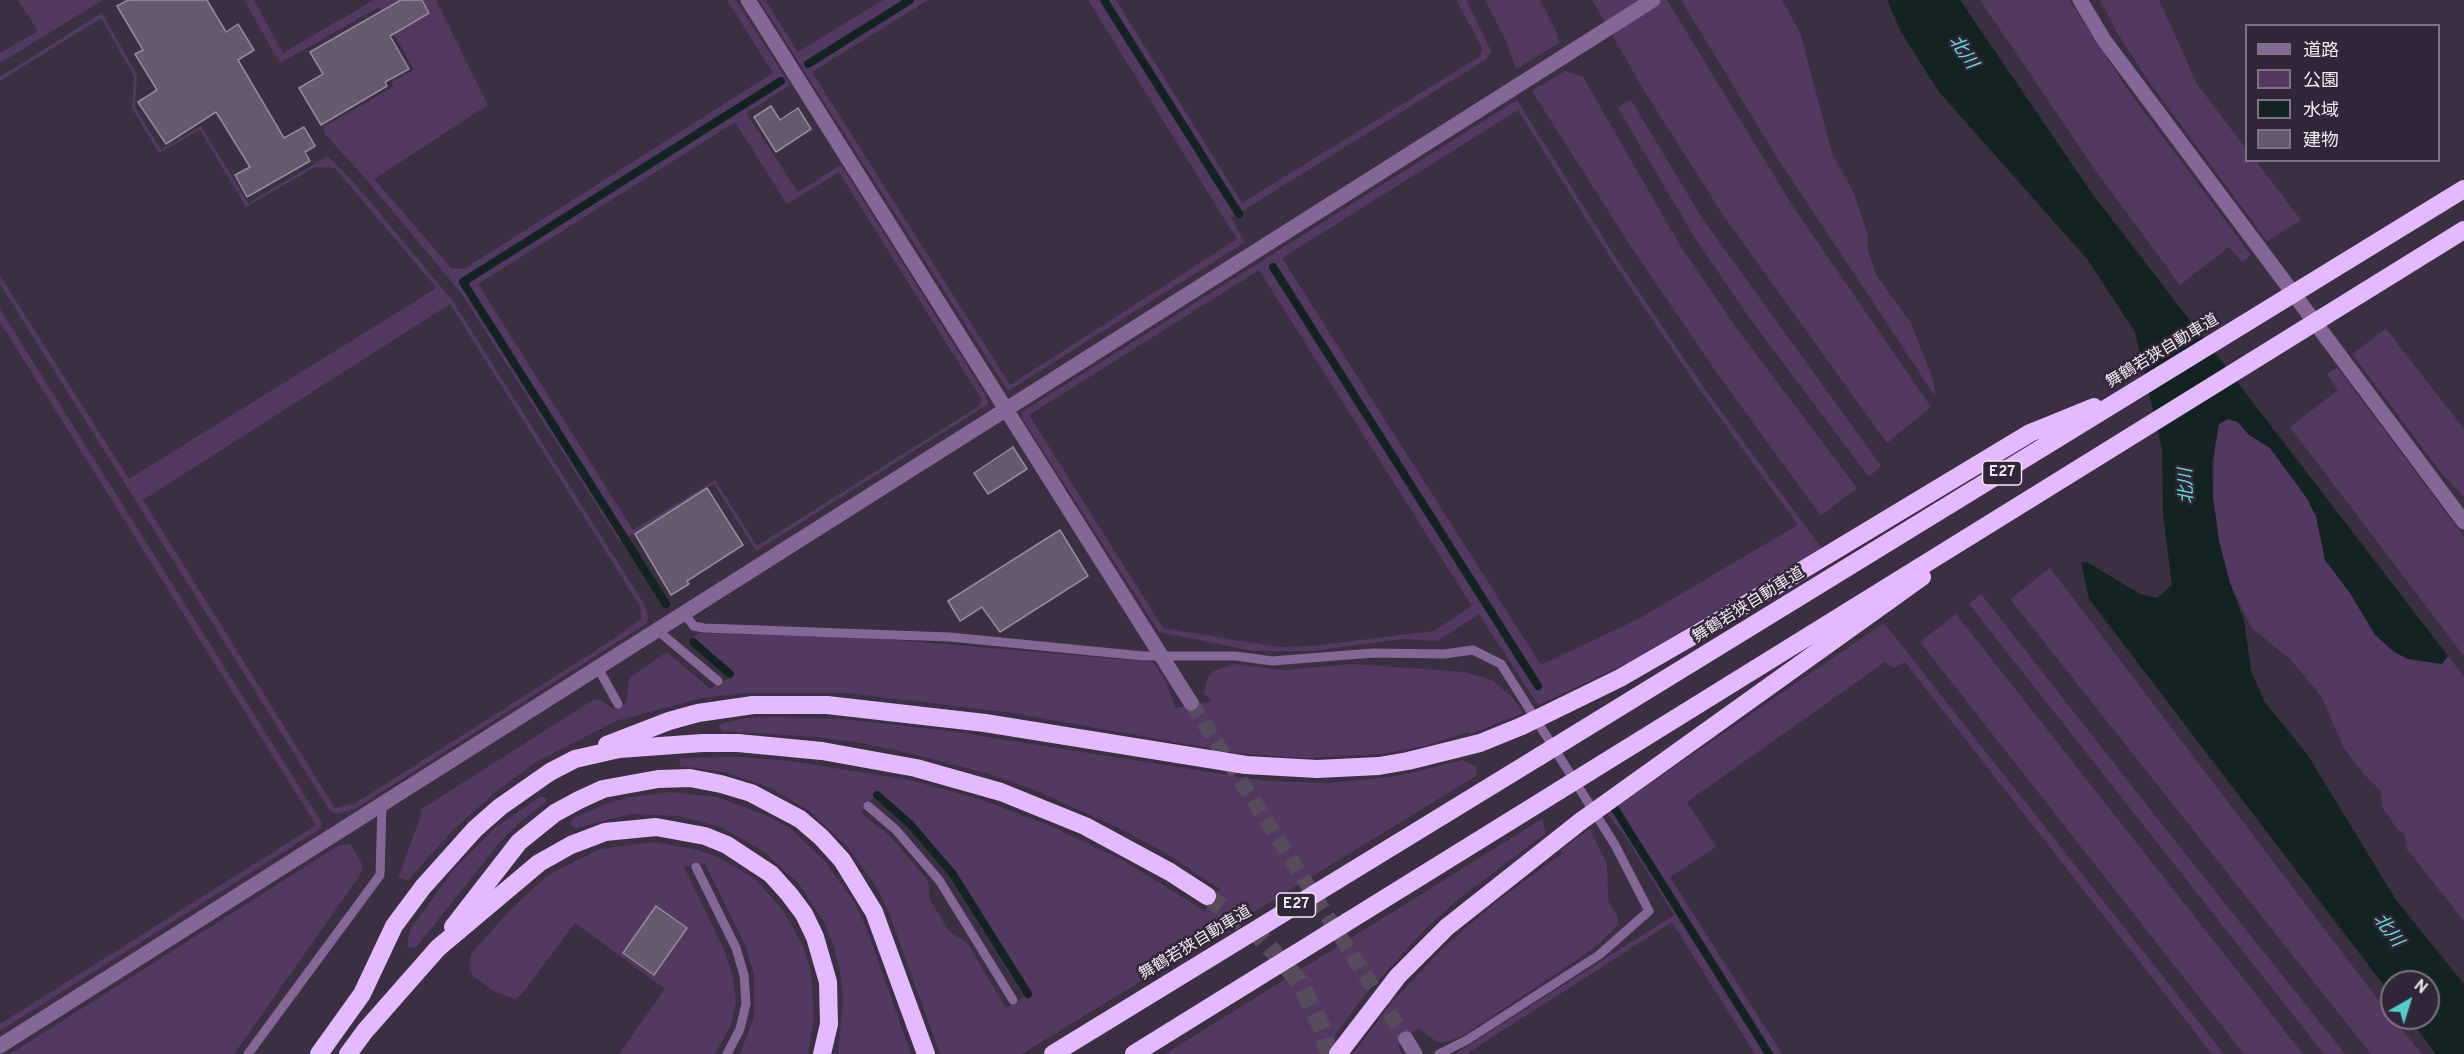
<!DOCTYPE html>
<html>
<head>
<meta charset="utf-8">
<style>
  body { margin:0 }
  #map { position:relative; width:2464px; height:1054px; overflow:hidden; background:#3b3041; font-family:Overpass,"Noto Sans JP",sans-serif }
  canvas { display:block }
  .legend { position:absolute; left:2245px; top:24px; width:195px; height:138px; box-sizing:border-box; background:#312637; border:2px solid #7d7483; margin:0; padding:8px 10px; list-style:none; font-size:18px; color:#f0e9f4 }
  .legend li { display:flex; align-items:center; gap:12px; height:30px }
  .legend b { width:30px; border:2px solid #7d7483 }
  .north { position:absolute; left:2380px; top:970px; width:60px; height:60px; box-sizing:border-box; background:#312637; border:2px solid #7d7483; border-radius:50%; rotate:39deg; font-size:16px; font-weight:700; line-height:24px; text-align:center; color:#f0e9f4 }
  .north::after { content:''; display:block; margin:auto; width:21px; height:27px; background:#54cdc7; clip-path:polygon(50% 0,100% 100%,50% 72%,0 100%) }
</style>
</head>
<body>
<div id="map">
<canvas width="2464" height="1054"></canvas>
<ul class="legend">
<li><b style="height:8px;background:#856797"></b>道路</li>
<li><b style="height:16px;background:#533962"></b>公園</li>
<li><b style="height:16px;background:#122322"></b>水域</li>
<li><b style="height:16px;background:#65596c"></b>建物</li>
</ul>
<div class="north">N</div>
</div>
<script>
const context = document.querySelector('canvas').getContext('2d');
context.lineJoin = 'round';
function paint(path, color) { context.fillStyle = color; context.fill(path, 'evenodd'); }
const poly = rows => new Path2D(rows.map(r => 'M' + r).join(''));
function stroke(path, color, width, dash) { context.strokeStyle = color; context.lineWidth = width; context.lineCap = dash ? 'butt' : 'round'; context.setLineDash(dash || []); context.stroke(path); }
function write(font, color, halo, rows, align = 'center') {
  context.font = font + ' Overpass,"Noto Sans JP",sans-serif'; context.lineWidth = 5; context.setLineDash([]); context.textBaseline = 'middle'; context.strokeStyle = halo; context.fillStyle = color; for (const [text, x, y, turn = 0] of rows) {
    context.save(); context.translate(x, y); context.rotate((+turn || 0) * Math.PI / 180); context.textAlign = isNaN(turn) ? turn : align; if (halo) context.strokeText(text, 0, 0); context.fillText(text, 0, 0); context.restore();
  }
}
paint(poly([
  [18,0,103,0,0,63,0,53,38,31],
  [244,0,254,0,283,53,374,0,436,0,488,105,374,179,451,268,464,269,773,73,727,0,736,0,790,85,746,113,798,192,841,165,985,394,988,404,756,551,714,484,620,542,461,293,366,179,324,133,324,127,393,87,391,82,414,70,379,7,280,63],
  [735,122,787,204,839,172,982,400,979,406,757,546,715,480,633,530,478,284],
  [759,0,765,0,798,52,883,0,928,0,812,72,1010,385,1237,239,1088,0,1116,0,1242,203,1479,57,1482,51,1480,44,1456,0,1466,0,1491,51,1485,60,1231,218,1245,242,1008,391],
  [1485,0,1540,0,1557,33,1559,43,1516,69,1507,43],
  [1592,0,1667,0,1792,205,1931,407,1887,443,1723,215,1645,92],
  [1681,0,1782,0,1800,32,1832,153,1854,194,1867,232,1868,251,1876,275,1911,323,1933,380,1935,396,1778,159],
  [1980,0,2069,0,2130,93,2251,255,2242,262,2229,247,2180,285,2096,171],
  [2100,0,2159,0,2197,84,2246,149,2246,160,2256,161,2301,220,2267,241,2148,80,2116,31],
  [102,13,137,75,135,107,161,150,201,126,248,203,328,156,356,185,452,300,644,604,648,616,647,623,355,809,338,814,330,811,0,284,0,276,129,479,435,289,435,286,335,168,315,167,246,207,200,130,159,153,132,108,134,76,101,18,0,81,0,77],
  [450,304,640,606,641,619,603,646,354,804,335,808,143,500],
  [1565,71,1583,77,1681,247,1737,329,1857,488,1821,516,1719,376,1630,245,1532,91],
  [1517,100,1614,255,1704,388,1822,549,1629,662,1538,705,1479,614,1437,641,1402,639,1313,651,1253,651,1159,632,1022,418,1022,412],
  [1518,110,1610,257,1700,390,1798,525,1640,618,1541,665,1282,258],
  [1259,270,1472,606,1434,631,1312,646,1278,647,1163,628,1029,415],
  [1631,100,1702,218,1881,466,1869,477,1751,320,1695,238,1618,108],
  [0,309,322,823,320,829,0,1031,0,1024,316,825,0,322],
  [2386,329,2464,429,2464,497,2439,470,2352,354],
  [2337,367,2464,537,2464,656,2290,427,2338,390,2327,374],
  [2228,419,2238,422,2249,435,2270,448,2306,497,2316,516,2325,560,2350,593,2362,613,2442,664,2448,656,2464,677,2464,921,2406,848,2405,835,2396,827,2382,807,2381,791,2362,772,2344,748,2321,696,2291,660,2251,627,2230,583,2219,541,2213,497,2215,436,2219,424],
  [2050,568,2392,1018,2422,1054,2371,1054,2010,599],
  [1981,594,2179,846,2345,1054,2324,1054,1969,604],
  [1956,614,2303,1054,2244,1054,1920,642],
  [1884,623,2224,1054,2212,1054,1905,662,1894,668,1885,662,1687,802,1716,847,1670,877,1782,1054,1755,1054,1672,922,1466,1054,1455,1054,1674,915,1628,840,1607,813],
  [699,633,872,638,1153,662,1164,678,1176,708,1213,701,1204,693,1208,677,1214,671,1233,664,1283,670,1352,664,1464,672,1492,680,1512,697,1523,713,1470,734,1468,732,1424,746,1382,754,1305,758,1237,753,1012,713,847,693,745,693,702,698,616,721,536,762,498,790,455,828,408,880,398,878,421,815,420,810,593,700,601,700,613,709,626,703,629,678,667,652,710,689,729,678,687,642],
  [776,717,842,719,950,731,1265,781,1328,783,1362,780,1397,776,1463,760,1477,767,1477,772,1476,776,1022,1054,940,1054,889,913,876,886,846,845,808,810,771,788,725,772,680,766,679,758,741,757,791,761,909,780,980,799,1053,827,1122,860,1205,911,1220,889,1162,851,1117,827,1032,789,989,774,909,753,861,743,817,737,723,731,718,726,723,723,747,718],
  [873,798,908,826,929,849,948,875,1024,997,1006,1008,967,943,949,931,930,900,928,881,890,836,861,813],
  [671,792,717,797,768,816,791,829,824,860,854,902,866,927,911,1054,838,1054,843,999,840,970,833,944,824,922,799,884,763,851,721,827,678,816,630,814,576,828,570,825,572,819,605,804,630,797],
  [541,796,547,799,544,804,522,820,501,841,417,946,410,948,407,946,410,930,455,868,495,828],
  [1542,819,1546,833,1461,897,1427,927,1364,996,1321,1054,1165,1054],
  [1590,829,1607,864,1608,901,1618,917,1618,925,1593,949,1464,1035,1447,1042,1437,1042,1418,1028,1398,1046,1402,1054,1353,1054,1392,1002,1442,949,1497,901,1563,853,1561,850],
  [654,842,698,850,718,857,755,879,783,910,804,948,811,973,814,1019,808,1054,740,1054,754,1017,754,974,745,945,705,864,684,867,725,952,733,978,736,1002,731,1025,715,1054,619,1054,665,989,575,923,521,995,515,999,495,992,473,976,469,969,471,954,510,910,548,875,600,849],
  [350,844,361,862,362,870,358,878,234,1054,10,1054,338,846]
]), '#533962');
paint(poly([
  [1887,0,1960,0,2091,192,2448,656,2442,664,2408,659,2394,652,2375,635,2350,593,2325,560,2316,516,2306,497,2270,448,2249,435,2238,422,2228,419,2219,424,2212,465,2213,497,2219,541,2230,583,2244,620,2251,670,2264,701,2307,754,2396,900,2464,984,2464,1054,2436,1054,2409,1018,2428,1018,2428,982,2392,982,2392,996,2089,599,2081,562,2087,562,2140,594,2157,598,2172,585,2163,514,2162,449,2135,332,2087,259,1939,92,1901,32]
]), '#122322');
stroke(poly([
  [1104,0,1239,214],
  [808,64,910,0],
  [1273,267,1538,686],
  [666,604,463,282,781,81],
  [693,642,730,674],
  [877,795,910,824,952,873,1028,994],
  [1615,809,1769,1054]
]), '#122322', 8);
const building = poly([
  [128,0,207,0,226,32,238,24,254,50,238,60,284,138,304,127,315,146,305,152,310,161,247,197,235,175,250,167,216,112,166,144,138,102,157,90,135,54,143,50,117,6,128,0],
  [401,0,422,0,429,13,390,36,409,69,385,82,387,86,321,125,299,88,323,74,310,52,401,0],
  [771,106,780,120,798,108,811,129,776,152,754,117,771,106],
  [1013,447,1027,469,988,494,974,473,1013,447],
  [707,488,743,545,687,581,689,584,671,595,635,534,707,488],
  [1060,530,1088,576,1000,632,982,607,960,621,948,601,1060,530],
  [656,906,687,928,654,975,623,953,656,906]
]);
paint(building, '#65596c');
stroke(building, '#96899e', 1.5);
stroke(poly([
  [1191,703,1406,1039]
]), '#564c5c', 15, [15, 8]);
stroke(poly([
  [1207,896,1261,938,1299,981,1323,1030,1329,1054]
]), '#564c5c', 18, [18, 9]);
stroke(poly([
  [683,613,694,626,704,628,950,637,1143,656,1236,656,1272,661,1373,653,1444,654,1473,650,1501,664,1615,845,1649,911,1599,955,1467,1040,1439,1054],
  [657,630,718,681],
  [598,668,618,704],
  [868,806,896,830,939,880,1013,1000],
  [696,867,736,948,744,975,746,1004,740,1029,727,1054],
  [248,1054,380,875,382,806]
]), '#856797', 9);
stroke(poly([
  [748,0,1191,703],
  [1406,1039,1415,1054]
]), '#856797', 15);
stroke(poly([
  [2080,0,2104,40,2464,522],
  [0,1046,1653,0]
]), '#856797', 15);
stroke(poly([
  [607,745,669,721,698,713,753,705,827,705,985,723,1246,765,1317,769,1379,766,1408,761,1480,743,1522,726],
  [453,927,519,842,555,813,579,800,603,789,658,779,690,778,721,784,751,793,800,819,821,837,842,860,874,912,926,1054],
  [319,1054,362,994,394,926,423,887,475,829,500,807,550,772,575,759,619,749,702,743,738,743,822,751,916,768,1001,792,1085,826,1170,872,1207,896],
  [348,1054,365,1031,438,948,539,863,571,845,605,832,656,827,705,836,727,845,771,874,789,894,804,914,815,937,828,982,829,1024,822,1054],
  [1053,1054,1540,756],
  [1134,1054,1560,790],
  [1338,1054,1398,976,1447,927,1581,821]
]), '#e5b9ff', 18);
stroke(poly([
  [1522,726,1620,678,1698,633,2030,433,2094,407],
  [1540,756,2464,189],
  [1560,790,2464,230],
  [1581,821,1922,577]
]), '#e5b9ff', 18);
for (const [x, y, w] of [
  [2002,473,39],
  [1296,905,39]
]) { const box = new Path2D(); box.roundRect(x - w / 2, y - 12, w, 24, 4.5); context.fillStyle = '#312637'; context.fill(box); stroke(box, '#f0e9f4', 1.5); }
write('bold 15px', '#f0e9f4', null, [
  ["E27",2002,473],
  ["E27",1296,905]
]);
write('16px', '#f0e9f4', '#312637', [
  ["舞鶴若狭自動車道",2163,352,-31],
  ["舞鶴若狭自動車道",1749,606,-32],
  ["舞鶴若狭自動車道",1196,944,-31]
]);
write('italic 18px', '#5ce2db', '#312637', [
  ["北川",1962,53,55],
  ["北川",2188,486,-92],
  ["北川",2387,931,53]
]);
</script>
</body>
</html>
